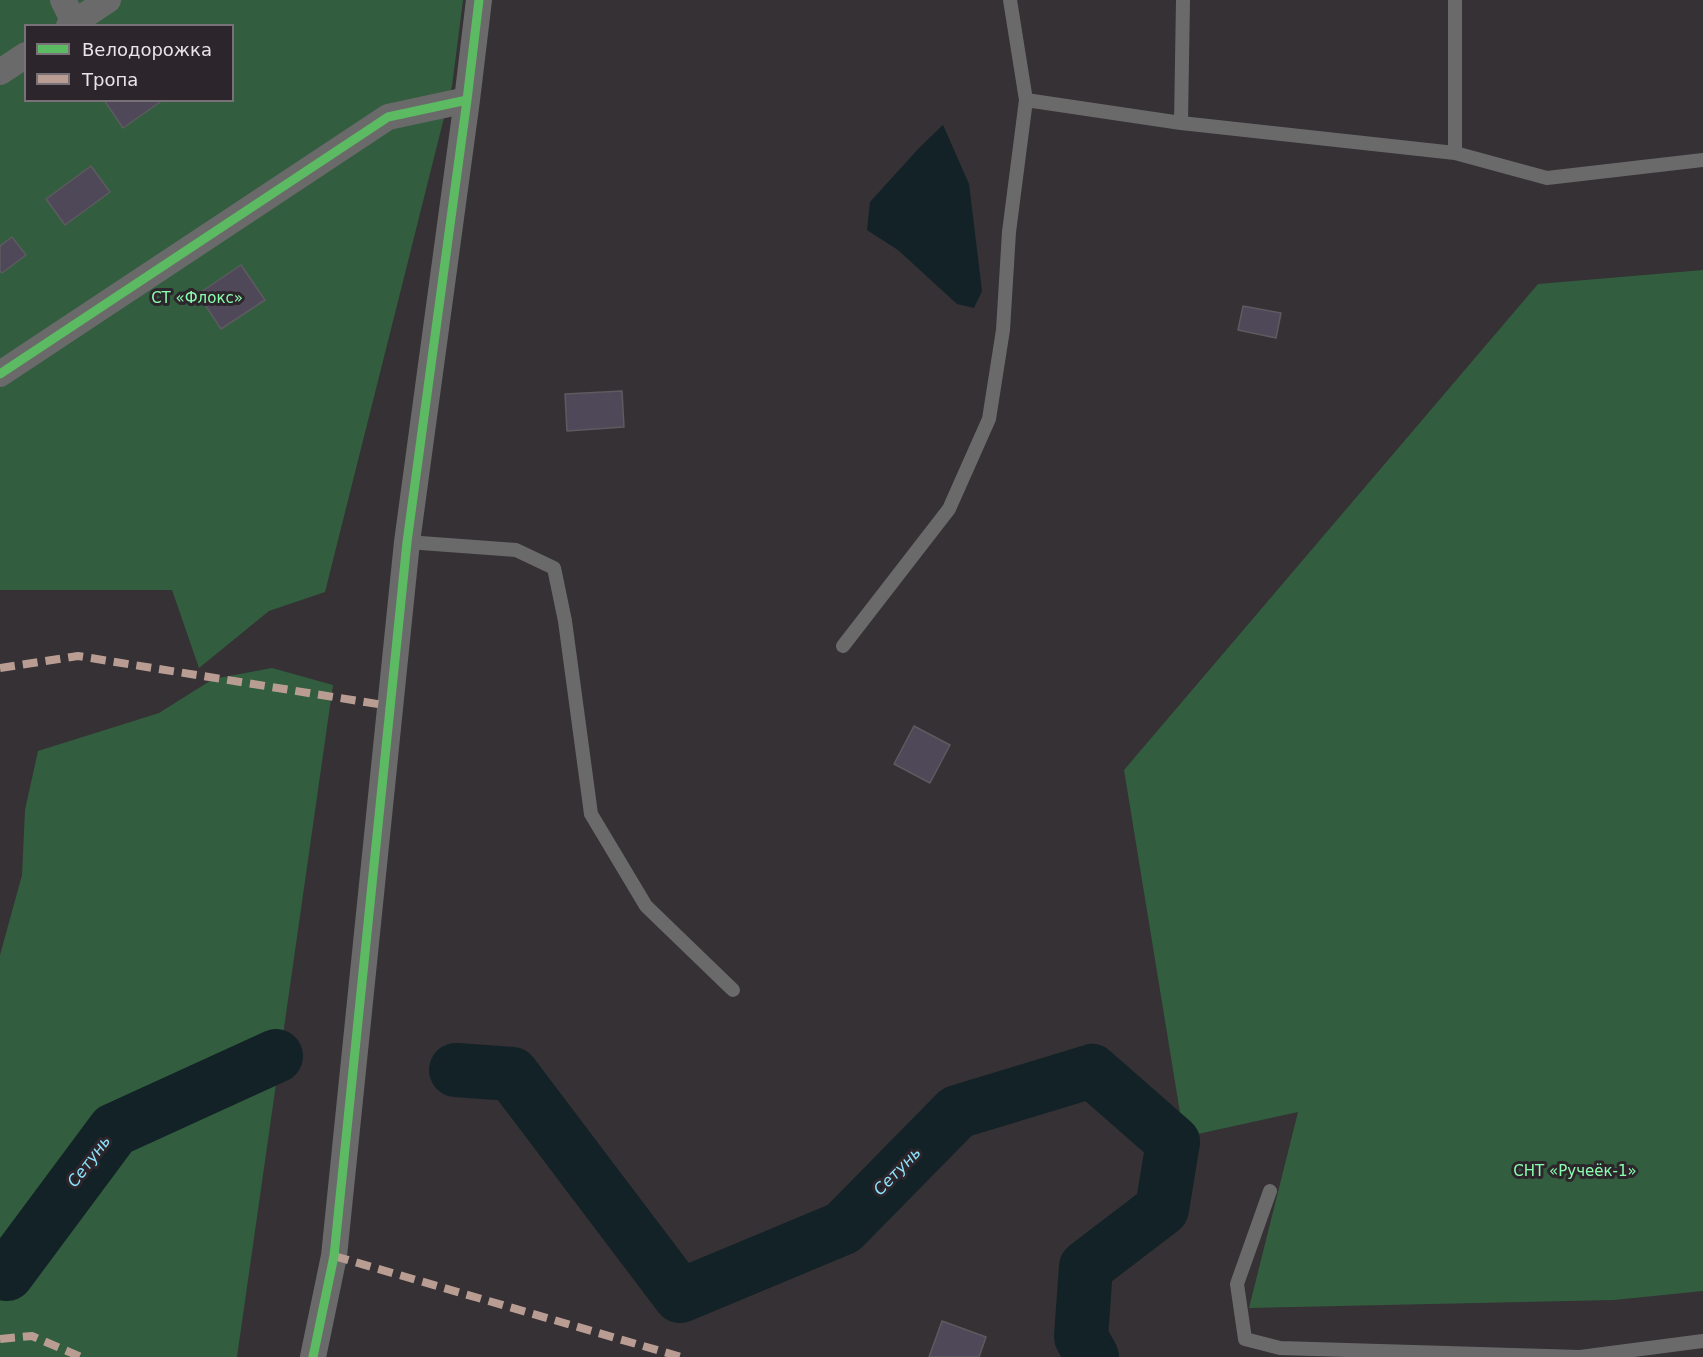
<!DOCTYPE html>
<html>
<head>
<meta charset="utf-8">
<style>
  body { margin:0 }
  #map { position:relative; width:1703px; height:1357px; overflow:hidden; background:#353135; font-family:"DejaVu Sans",sans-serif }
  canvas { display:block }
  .legend { position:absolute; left:24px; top:24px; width:210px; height:78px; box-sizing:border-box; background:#2d252c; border:2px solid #787177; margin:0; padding:8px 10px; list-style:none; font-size:18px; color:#e9e4e8 }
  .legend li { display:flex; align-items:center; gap:12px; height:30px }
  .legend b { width:30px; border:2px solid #787177 }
</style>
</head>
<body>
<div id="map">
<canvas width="1703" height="1357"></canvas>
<ul class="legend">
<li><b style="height:8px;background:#5cba63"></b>Велодорожка</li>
<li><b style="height:8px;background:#b99d93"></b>Тропа</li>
</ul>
</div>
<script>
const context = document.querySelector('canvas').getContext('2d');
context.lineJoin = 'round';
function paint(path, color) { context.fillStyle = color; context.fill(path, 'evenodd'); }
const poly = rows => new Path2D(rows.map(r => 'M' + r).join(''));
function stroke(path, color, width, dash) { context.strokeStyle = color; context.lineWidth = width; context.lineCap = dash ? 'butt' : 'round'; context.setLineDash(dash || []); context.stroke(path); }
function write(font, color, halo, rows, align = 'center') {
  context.font = font + ' "DejaVu Sans",sans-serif'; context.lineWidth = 6; context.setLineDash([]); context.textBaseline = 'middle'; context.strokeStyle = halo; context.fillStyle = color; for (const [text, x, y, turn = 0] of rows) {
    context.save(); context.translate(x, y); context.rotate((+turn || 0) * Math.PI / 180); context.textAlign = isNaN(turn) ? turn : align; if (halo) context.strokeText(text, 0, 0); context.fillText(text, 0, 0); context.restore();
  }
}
paint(poly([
  [0,0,463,0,452,86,325,592,269,611,199,668,172,590,0,590],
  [26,26,232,26,232,100,26,100],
  [1703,270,1703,1291,1614,1300,1249,1308,1298,1112,1184,1137,1124,770,1538,284],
  [272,668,333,685,237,1357,0,1357,0,955,22,875,25,810,38,751,159,713,213,679]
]), '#325d3f');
paint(poly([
  [943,125,969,184,982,291,974,308,957,304,898,250,867,230,870,202,920,147]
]), '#122226');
stroke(poly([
  [456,1070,512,1074,680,1296,843,1228,957,1112,1092,1071,1173,1142,1162,1209,1086,1267,1081,1337,1092,1357],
  [0,1273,7,1274,114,1130,276,1056]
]), '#122226', 54);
const building = poly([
  [104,100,163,100,123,128,104,100],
  [91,166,110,192,65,225,46,199,91,166],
  [12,237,26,255,2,273,0,271,0,246,12,237],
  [241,265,265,300,221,329,198,294,241,265],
  [1243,306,1281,313,1276,338,1238,330,1243,306],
  [622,391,624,427,567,431,565,394,622,391],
  [914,726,950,745,930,783,894,764,914,726],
  [942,1321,986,1337,979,1357,929,1357,942,1321]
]);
paint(building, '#4e4859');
stroke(building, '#5d5b5f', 1.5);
stroke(poly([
  [1026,100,1181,123,1455,153,1547,178,1703,160],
  [1181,123,1183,0],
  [1455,153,1455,0],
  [407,542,516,550,554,568,565,621,591,814,646,906,733,990],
  [843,646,949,509,989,419,1003,330,1009,232,1026,100,1010,0],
  [1270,1191,1237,1284,1245,1339,1280,1348,1580,1357,1703,1341]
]), '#6b6a6b', 14);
stroke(poly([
  [63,0,74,22],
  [69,26,108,0],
  [0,72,26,55],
  [0,374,388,117,467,100],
  [313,1357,334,1256,407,542,467,100,479,0]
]), '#6b6a6b', 26);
stroke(poly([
  [0,668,78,656,390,706],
  [334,1256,681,1357],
  [0,1339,32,1336,81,1357]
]), '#b99d93', 8, [15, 8]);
stroke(poly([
  [0,374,388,117,467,100],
  [313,1357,334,1256,407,542,467,100,479,0]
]), '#5cba63', 9);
write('15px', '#8bfeae', '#2d252c', [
  ["СТ «Флокс»",197,299],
  ["СНТ «Ручеёк-1»",1575,1172]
]);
write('italic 16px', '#8ce4fd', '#2d252c', [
  ["Сетунь",90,1162,-53],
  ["Сетунь",898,1172,-46]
]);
</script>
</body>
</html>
